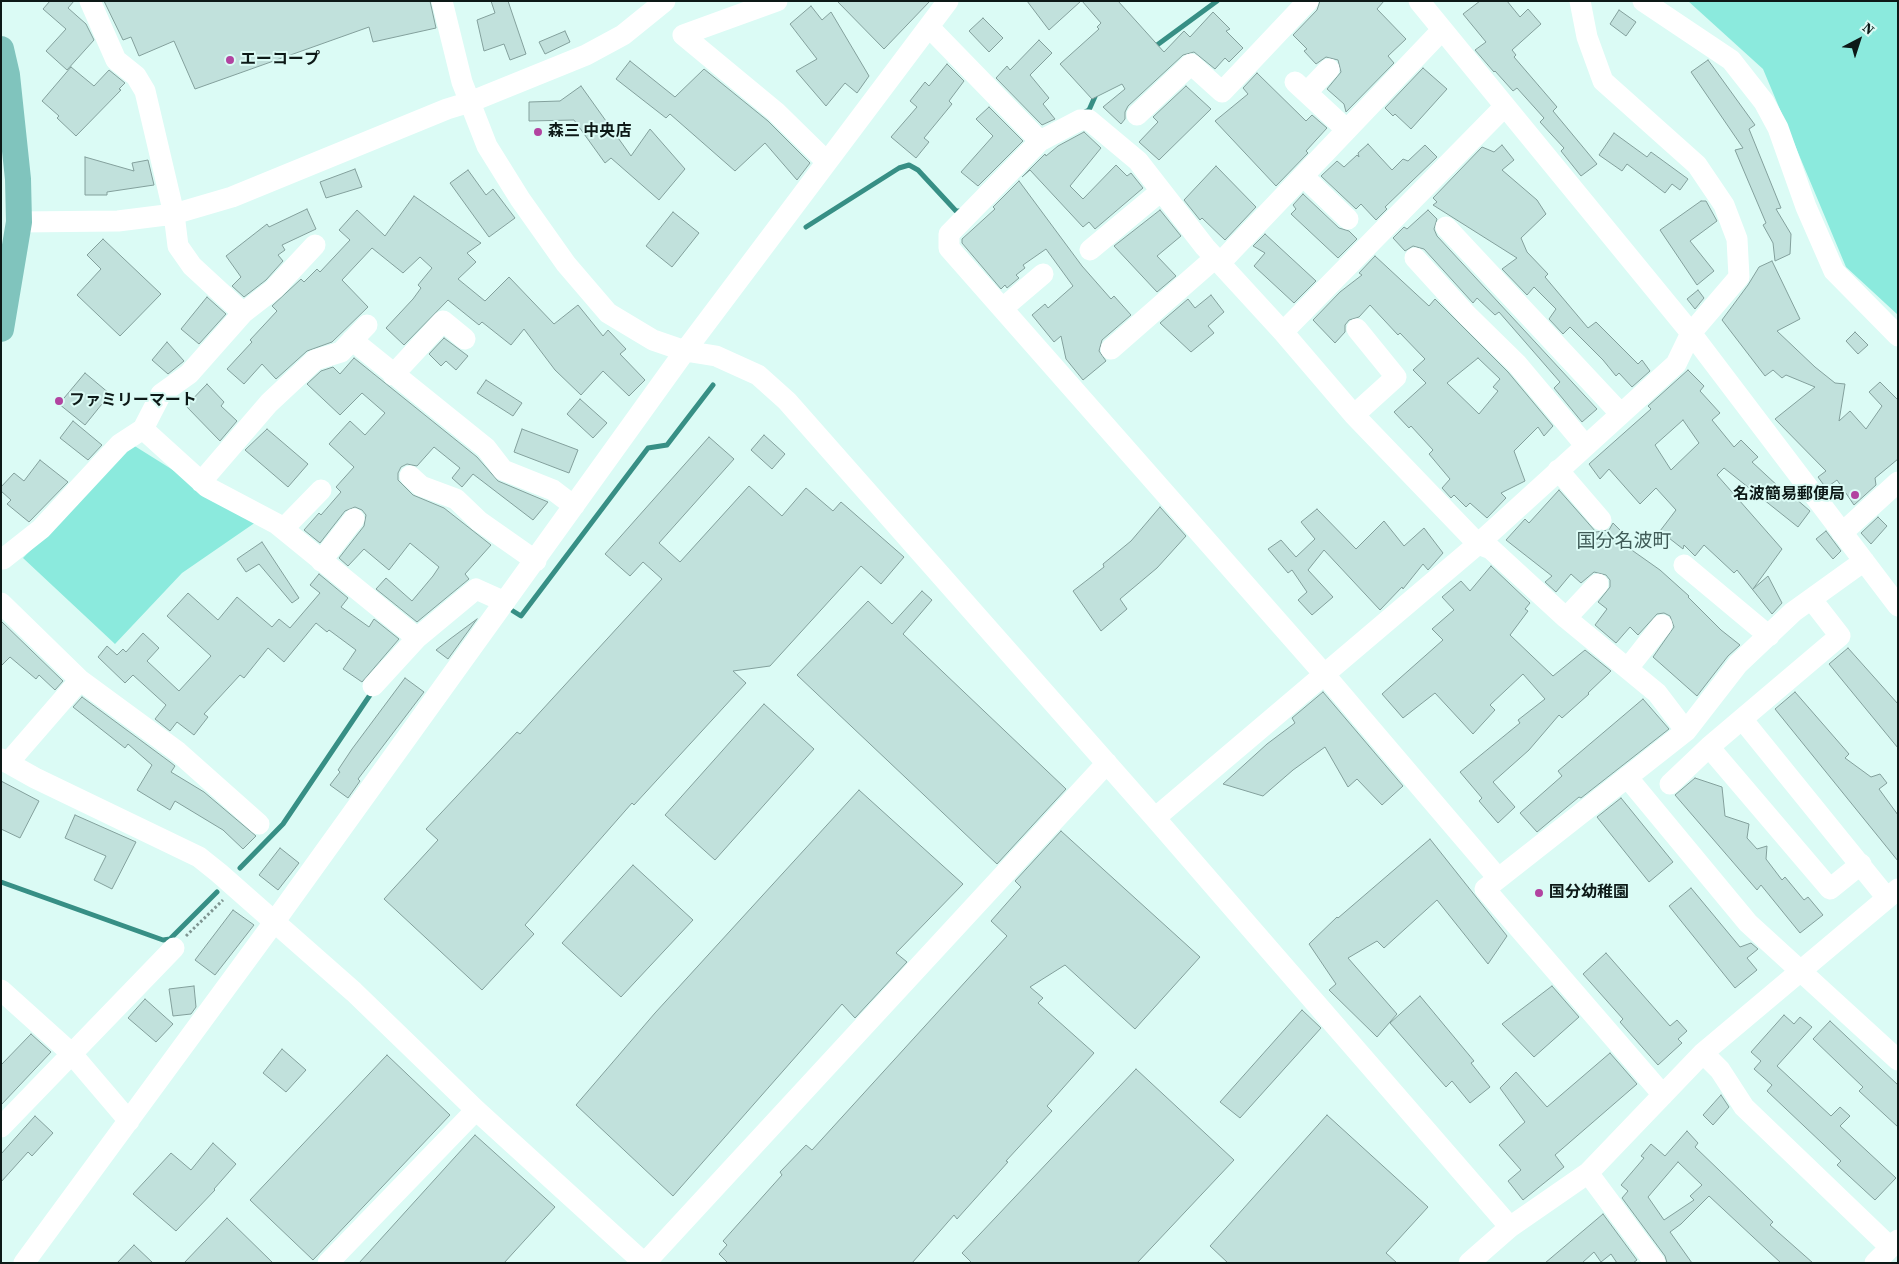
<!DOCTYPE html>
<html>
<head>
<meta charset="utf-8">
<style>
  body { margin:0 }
  #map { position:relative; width:1899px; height:1264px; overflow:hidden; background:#dbfbf5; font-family:"Source Serif 4",serif }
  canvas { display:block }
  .frame { position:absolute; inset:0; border:2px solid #0d1917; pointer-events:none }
  .north { position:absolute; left:1834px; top:15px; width:50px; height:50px; -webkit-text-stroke:4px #dbfbf5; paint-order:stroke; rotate:40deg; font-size:14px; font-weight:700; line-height:20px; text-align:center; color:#0d1917 }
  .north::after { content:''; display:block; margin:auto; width:18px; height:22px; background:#0d1917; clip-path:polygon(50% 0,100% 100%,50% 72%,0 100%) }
</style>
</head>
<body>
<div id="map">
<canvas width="1899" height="1264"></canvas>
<div class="frame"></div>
<div class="north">N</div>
</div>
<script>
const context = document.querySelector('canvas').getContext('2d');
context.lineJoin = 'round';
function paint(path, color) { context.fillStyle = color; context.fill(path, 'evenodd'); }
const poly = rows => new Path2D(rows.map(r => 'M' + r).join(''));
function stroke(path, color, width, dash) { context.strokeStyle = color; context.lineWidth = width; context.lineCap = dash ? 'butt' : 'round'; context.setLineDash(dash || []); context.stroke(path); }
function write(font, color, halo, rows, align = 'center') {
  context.font = font + ' "Source Serif 4","Noto Sans JP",serif'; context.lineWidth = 4; context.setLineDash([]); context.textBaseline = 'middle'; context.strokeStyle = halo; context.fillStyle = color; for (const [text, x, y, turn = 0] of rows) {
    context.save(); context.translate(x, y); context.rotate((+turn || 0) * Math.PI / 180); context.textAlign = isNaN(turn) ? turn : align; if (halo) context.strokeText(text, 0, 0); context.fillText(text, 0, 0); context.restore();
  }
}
paint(poly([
  [1688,1,1898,1,1898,315,1846,267,1763,69],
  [133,445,256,522,182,573,115,644,23,558]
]), '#8beadd');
stroke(poly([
  [1153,48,1217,1],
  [1085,112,1089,110,1097,92],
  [806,227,899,168,909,165,918,170,956,211,961,211],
  [513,611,521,616,648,448,667,445,713,385],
  [240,868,283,824,372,692],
  [1,882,163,940,170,939,217,892]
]), '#378f85', 5);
const building = poly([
  [50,1,74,1,68,8,86,24,94,40,67,70,46,51,66,29,43,9,50,1],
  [104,1,430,1,436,28,373,42,369,27,195,89,174,41,139,56,131,37,123,40,104,1],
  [491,1,508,1,526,54,510,60,504,44,484,51,477,20,495,13,491,1],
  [837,1,930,1,884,49,837,1],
  [1027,1,1081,1,1049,30,1027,1],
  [1082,1,1118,1,1164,52,1184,31,1190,37,1213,12,1230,29,1226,31,1243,48,1229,62,1225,58,1215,69,1194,52,1183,55,1128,106,1125,112,1125,119,1121,124,1103,107,1125,89,1122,84,1092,99,1060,64,1099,29,1097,27,1101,23,1082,1],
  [1320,1,1384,1,1377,9,1406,39,1388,56,1394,63,1346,112,1344,104,1327,89,1341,72,1338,60,1326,57,1316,64,1304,51,1307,49,1293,35,1317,10,1320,1],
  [1480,1,1507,1,1520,17,1528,9,1541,24,1512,50,1516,55,1514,57,1557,107,1553,111,1597,164,1581,176,1561,151,1564,148,1540,122,1544,118,1517,88,1513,91,1495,71,1494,72,1475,50,1486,42,1463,14,1480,1],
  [811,6,822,20,831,12,869,76,857,93,845,83,826,106,796,71,817,59,790,24,811,6],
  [1619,10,1636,22,1626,36,1610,24,1619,10],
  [983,18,1003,38,989,52,969,31,983,18],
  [565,31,570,42,545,54,539,42,565,31],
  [1039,40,1052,53,1030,75,1049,98,1043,104,1055,119,1042,125,996,78,1007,66,1010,70,1039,40],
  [1708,60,1755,125,1749,129,1781,208,1776,209,1791,234,1790,254,1775,261,1773,243,1763,225,1766,223,1735,150,1743,148,1691,72,1708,60],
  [630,61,675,97,704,69,768,121,810,163,797,180,765,143,735,171,670,114,666,118,616,79,630,61],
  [947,64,964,81,949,101,952,104,924,138,929,142,916,158,891,137,917,107,910,101,925,82,929,86,947,64],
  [71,67,94,86,109,70,125,83,119,89,121,90,76,136,57,118,59,116,42,101,71,67],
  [1423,68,1447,89,1411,129,1395,114,1393,116,1385,108,1423,68],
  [1257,73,1306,121,1312,115,1327,128,1306,151,1308,153,1276,186,1215,121,1248,94,1243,88,1257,73],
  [581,86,631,156,650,129,685,169,659,200,611,158,605,163,574,120,529,121,529,102,560,101,581,86],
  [1186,86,1211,109,1159,160,1139,142,1158,122,1153,117,1186,86],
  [989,107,1023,141,978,186,961,172,993,136,976,119,989,107],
  [1084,132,1101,148,1070,186,1083,199,1116,165,1127,176,1131,173,1143,188,1095,229,1089,222,1083,227,1030,170,1022,177,1045,154,1046,156,1058,146,1084,132],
  [1614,133,1647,157,1651,152,1688,179,1680,190,1672,184,1665,193,1627,164,1622,171,1599,155,1614,133],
  [1368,144,1392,170,1403,159,1408,161,1425,145,1437,157,1385,207,1387,209,1376,220,1361,204,1356,209,1321,176,1337,161,1344,167,1357,155,1359,157,1358,153,1368,144],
  [1502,145,1514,160,1502,170,1537,200,1546,214,1521,238,1527,252,1548,274,1545,277,1588,328,1596,322,1638,364,1642,360,1650,371,1632,387,1619,373,1616,376,1603,360,1570,327,1563,334,1549,319,1556,309,1534,287,1527,295,1502,269,1517,258,1433,205,1437,202,1433,198,1482,147,1494,152,1502,145],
  [85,157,134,171,132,163,148,160,154,185,107,192,107,195,85,195,85,157],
  [1216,166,1256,207,1225,240,1202,218,1200,220,1184,200,1216,166],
  [355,169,362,187,326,198,320,182,355,169],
  [468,170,486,195,493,189,515,218,489,237,450,183,468,170],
  [1019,181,1082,266,1111,299,1114,296,1131,315,1102,340,1099,351,1106,361,1083,380,1066,359,1061,336,1054,342,1032,315,1045,304,1048,308,1073,286,1046,249,1023,265,1025,268,1016,275,1019,278,1007,288,1005,285,1001,289,962,243,962,239,995,209,993,207,1019,181],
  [1303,194,1339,228,1349,231,1357,239,1338,258,1291,214,1296,209,1293,205,1303,194],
  [414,196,481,243,467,253,476,262,458,279,485,301,509,277,554,324,578,305,603,336,608,330,626,349,620,354,645,380,629,396,603,371,581,395,555,370,524,329,511,345,482,322,479,325,448,300,404,345,386,328,413,299,421,288,418,285,432,268,420,257,403,273,372,248,342,280,368,307,332,342,307,351,276,379,262,364,244,384,227,369,252,342,250,340,277,311,272,306,301,279,304,282,317,269,320,272,350,240,339,230,357,210,385,236,414,196],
  [1701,201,1706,201,1717,221,1690,241,1714,271,1697,285,1660,230,1701,201],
  [307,209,316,229,282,245,285,250,278,255,283,261,266,280,244,297,232,286,241,277,226,256,267,224,269,227,307,209],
  [1160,210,1181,236,1157,256,1176,276,1157,292,1114,246,1160,210],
  [1428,210,1437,219,1434,229,1437,236,1597,409,1582,422,1554,388,1560,382,1499,312,1495,315,1477,298,1473,303,1424,249,1413,246,1405,251,1393,238,1404,227,1407,229,1428,210],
  [673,212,699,233,672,267,646,246,673,212],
  [1265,234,1316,281,1294,303,1254,266,1265,253,1253,246,1265,234],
  [103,239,161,294,120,336,77,295,101,269,87,255,103,239],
  [1375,256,1429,306,1435,299,1508,372,1553,426,1544,436,1538,427,1514,451,1525,481,1501,493,1506,498,1487,518,1470,503,1466,507,1454,495,1451,498,1442,488,1450,479,1429,454,1433,450,1411,426,1409,428,1394,412,1426,383,1413,370,1425,359,1400,333,1398,335,1370,305,1359,317,1349,320,1345,325,1345,332,1335,343,1313,320,1340,292,1362,275,1359,273,1375,256],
  [1478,358,1500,379,1493,387,1498,391,1479,414,1447,383,1478,358],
  [1772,261,1800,319,1777,331,1815,367,1835,383,1845,384,1839,421,1850,411,1866,429,1882,406,1869,392,1880,382,1898,400,1898,459,1875,478,1876,485,1854,505,1837,480,1826,488,1818,477,1826,471,1775,419,1815,387,1786,375,1782,378,1773,370,1765,376,1722,320,1748,285,1759,267,1772,261],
  [1698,290,1704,298,1695,309,1687,299,1698,290],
  [1211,295,1224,312,1208,326,1214,333,1191,352,1160,323,1188,299,1195,308,1211,295],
  [207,297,226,314,199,344,181,329,207,297],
  [1855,332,1868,345,1858,354,1846,341,1855,332],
  [444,338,468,356,456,370,446,361,441,366,429,354,444,338],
  [167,342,184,361,168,374,152,360,167,342],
  [354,358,477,457,498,481,548,502,533,520,473,474,462,487,452,478,460,468,434,447,417,466,407,464,401,467,398,473,398,480,413,495,444,508,491,545,465,574,469,579,417,622,376,589,386,578,412,601,433,576,439,567,410,543,389,570,364,549,348,566,339,558,364,526,366,515,362,510,355,507,345,511,320,543,304,530,319,513,321,515,341,492,336,487,354,467,329,444,350,421,365,435,385,413,362,393,340,415,307,384,321,371,333,367,340,374,354,358],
  [1688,370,1704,386,1700,391,1720,413,1712,420,1734,447,1741,440,1758,457,1752,462,1780,488,1781,486,1810,511,1798,527,1724,468,1717,475,1782,549,1753,589,1768,576,1782,603,1772,614,1737,570,1734,573,1704,545,1695,556,1684,545,1683,549,1660,531,1676,510,1656,488,1640,504,1609,469,1600,479,1589,464,1651,409,1648,406,1688,370],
  [1683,420,1699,443,1671,470,1655,445,1683,420],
  [85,373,110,394,85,425,59,404,85,373],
  [486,380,522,403,513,416,477,393,486,380],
  [207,384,224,402,221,406,237,421,220,441,186,406,207,384],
  [580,399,607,423,593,438,567,414,580,399],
  [73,421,102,445,88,460,60,438,73,421],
  [267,429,308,464,288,487,245,450,267,429],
  [522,429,578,450,569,473,514,452,522,429],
  [764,435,785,454,772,469,751,450,764,435],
  [709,437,734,459,659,543,680,562,749,486,782,516,806,488,833,511,841,502,904,557,881,584,861,566,770,666,733,671,746,683,634,805,632,803,525,925,534,934,482,990,384,899,438,840,426,829,517,732,520,734,662,579,643,562,630,576,605,554,709,437],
  [40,460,68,482,29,522,7,504,11,500,1,491,1,487,14,473,24,481,40,460],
  [1559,490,1596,532,1609,530,1613,523,1630,540,1626,546,1660,570,1689,596,1688,597,1721,630,1740,645,1728,656,1697,696,1653,657,1674,627,1670,616,1664,613,1657,614,1638,635,1630,627,1616,643,1595,625,1607,609,1598,602,1610,587,1610,580,1606,575,1594,572,1581,583,1571,574,1556,592,1545,582,1552,576,1506,540,1525,519,1529,523,1559,490],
  [1160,507,1186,536,1157,568,1120,599,1127,609,1101,631,1073,591,1104,567,1103,564,1131,541,1160,507],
  [1317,509,1356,549,1384,521,1404,546,1424,528,1443,553,1428,570,1423,564,1403,589,1402,587,1380,610,1324,550,1308,570,1333,597,1312,615,1298,600,1307,592,1292,570,1288,573,1268,549,1281,540,1296,557,1315,539,1301,522,1317,509],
  [1878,517,1887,526,1871,544,1861,533,1878,517],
  [1826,531,1841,551,1833,559,1816,539,1826,531],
  [262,542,299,598,292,603,259,564,246,572,237,559,262,542],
  [1491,566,1530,603,1525,609,1528,611,1510,635,1553,676,1585,650,1611,671,1588,693,1589,694,1562,718,1559,715,1529,750,1493,782,1515,807,1498,823,1479,801,1482,798,1460,772,1520,723,1518,720,1545,699,1523,674,1490,705,1495,710,1473,734,1435,693,1403,718,1382,694,1443,640,1432,629,1454,610,1442,597,1461,581,1470,591,1491,566],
  [319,574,348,598,341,607,369,627,374,619,399,639,362,682,343,669,356,650,329,630,327,632,316,623,284,662,268,648,244,678,240,675,204,714,208,717,194,735,177,722,170,731,155,719,166,705,133,675,125,683,98,657,107,646,117,655,123,649,126,652,143,633,159,648,147,661,179,691,211,656,167,616,188,593,218,620,237,597,272,627,279,619,290,628,320,593,310,585,319,574],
  [922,591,932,600,903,634,1066,789,997,864,797,675,868,601,892,624,922,591],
  [477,619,448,659,436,650,450,639,477,619],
  [1,621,63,681,55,690,39,675,36,679,10,657,1,666,1,621],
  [1848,648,1898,704,1898,748,1829,664,1848,648],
  [405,678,424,692,358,779,360,781,348,798,330,785,340,772,338,770,352,749,405,678],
  [1323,692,1403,786,1382,805,1357,779,1348,787,1325,747,1293,770,1263,796,1223,784,1267,744,1295,723,1292,718,1323,692],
  [1795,692,1849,754,1845,758,1871,777,1880,774,1887,783,1879,789,1898,815,1898,861,1775,709,1795,692],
  [82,697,170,762,175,766,171,772,204,792,256,836,243,849,223,830,175,801,170,810,137,790,152,765,128,744,125,748,73,707,82,697],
  [1643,699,1669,729,1581,798,1579,797,1537,832,1520,813,1562,776,1558,771,1643,699],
  [764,704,814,749,715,860,665,815,764,704],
  [1695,778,1722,787,1725,816,1749,824,1747,838,1757,849,1767,846,1766,859,1782,880,1785,877,1804,900,1808,897,1823,915,1800,933,1761,885,1757,890,1675,795,1695,778],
  [1,781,39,801,20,838,1,829,1,781],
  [859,790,963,884,896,953,907,962,855,1018,842,1004,673,1196,576,1105,655,1013,859,790],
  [1621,798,1673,862,1649,882,1597,817,1621,798],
  [75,815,136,842,112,889,94,880,106,856,65,838,75,815],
  [1061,831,1200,957,1135,1029,1065,965,1030,987,1043,998,1038,1003,1094,1053,1047,1106,1052,1111,1006,1161,1008,1162,957,1219,954,1215,912,1263,728,1263,719,1254,727,1245,723,1241,782,1175,780,1172,806,1145,812,1150,1007,936,991,921,1021,887,1015,881,1061,831],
  [1430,839,1507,936,1488,964,1437,900,1384,948,1377,941,1348,958,1397,1014,1377,1037,1329,990,1336,984,1309,944,1337,917,1338,918,1430,839],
  [280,848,299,863,278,890,259,875,280,848],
  [633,865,693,920,621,997,562,943,633,865],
  [1691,888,1740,947,1751,943,1758,949,1747,958,1757,970,1735,988,1669,906,1691,888],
  [233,910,254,925,215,975,195,960,233,910],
  [1606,953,1670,1026,1677,1020,1687,1031,1678,1039,1682,1043,1658,1065,1620,1022,1623,1019,1583,974,1606,953],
  [194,986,196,1007,191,1014,173,1016,169,989,194,986],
  [1552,986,1579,1017,1534,1057,1502,1024,1552,986],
  [1420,996,1474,1061,1471,1063,1490,1087,1470,1103,1452,1081,1446,1087,1390,1023,1420,996],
  [145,999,173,1024,156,1042,128,1018,145,999],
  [1302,1010,1321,1028,1240,1118,1220,1102,1302,1010],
  [1784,1015,1794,1024,1800,1017,1812,1027,1777,1066,1831,1116,1840,1107,1850,1116,1840,1126,1896,1178,1875,1200,1837,1165,1841,1161,1767,1091,1772,1085,1754,1069,1761,1061,1751,1052,1784,1015],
  [1830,1021,1898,1085,1898,1127,1859,1091,1863,1087,1813,1039,1830,1021],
  [31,1034,51,1052,1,1105,1,1065,31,1034],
  [282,1049,306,1070,286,1092,263,1073,282,1049],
  [1610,1053,1637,1084,1555,1155,1564,1167,1523,1200,1508,1181,1521,1170,1499,1145,1525,1122,1500,1088,1516,1072,1547,1107,1610,1053],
  [387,1055,450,1115,313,1260,250,1200,387,1055],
  [1136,1069,1234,1160,1137,1263,972,1263,962,1253,1136,1069],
  [1721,1095,1729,1107,1713,1125,1703,1115,1721,1095],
  [1327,1115,1428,1207,1386,1253,1397,1263,1228,1263,1210,1246,1327,1115],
  [35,1116,53,1133,32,1156,28,1152,1,1182,1,1154,35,1116],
  [1687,1131,1698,1143,1695,1147,1773,1222,1770,1225,1813,1263,1781,1263,1709,1196,1681,1224,1670,1232,1692,1263,1667,1263,1665,1256,1622,1198,1628,1191,1621,1185,1644,1158,1641,1156,1651,1144,1665,1156,1687,1131],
  [1678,1162,1702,1185,1690,1196,1694,1200,1664,1220,1648,1197,1678,1162],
  [475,1135,555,1207,504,1263,359,1263,475,1135],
  [213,1143,236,1164,214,1189,215,1190,176,1231,133,1194,171,1153,191,1170,213,1143],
  [1603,1214,1637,1260,1633,1263,1617,1263,1611,1254,1601,1262,1594,1252,1582,1263,1545,1263,1603,1214],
  [227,1218,273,1263,184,1263,227,1218],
  [134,1245,153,1263,117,1263,134,1245]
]);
paint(building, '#c1e1dc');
stroke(building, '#83a09c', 1);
stroke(poly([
  [186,936,223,900]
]), '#7f9692', 3, [2.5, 2.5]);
stroke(poly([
  [442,1,462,82,487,146,520,199,566,264,608,313,653,340,685,351,716,356,758,375,787,401,1155,818,1510,1227],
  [777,1,683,35,776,112,827,162],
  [1419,1,1691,333,1898,606],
  [1643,1,1731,60,1764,102,1778,128,1806,207,1834,271,1898,336],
  [929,27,1040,141,949,234,949,248,1324,674,1498,878],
  [1295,82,1347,130],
  [1307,92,1329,69],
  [1137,115,1191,64,1222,92,1308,1],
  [1040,141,1080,120,1089,120,1138,161,1205,247,1283,332,1354,415,1478,544,1491,549,1566,618,1657,693,1686,731],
  [1303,176,1348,219],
  [19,222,118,221,174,214,232,197,447,109,470,102,586,55,623,35,665,1],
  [1446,227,1620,413],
  [1090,250,1161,191],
  [1415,258,1466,314,1517,364,1585,445],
  [1220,263,1442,30],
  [1003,308,1043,274],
  [243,313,274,289,315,245],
  [1283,332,1504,107],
  [352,340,486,448,503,470,553,490,574,506],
  [1111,349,1215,258],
  [393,375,443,321,465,339],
  [1354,415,1396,377,1357,329],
  [143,429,207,487,277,524,417,638,476,589,505,602],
  [1558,470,1601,520],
  [410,476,421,486,456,499,479,521,536,561],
  [201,482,269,403,315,360,341,352,367,325],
  [283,529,321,490],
  [1842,533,1898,482],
  [3,559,41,529,120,444,143,429,161,394,189,374,243,313,192,266,178,246,174,214,145,91,136,76,116,60,90,1],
  [321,561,354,519],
  [1684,565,1769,636],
  [1812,600,1840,636,1742,719,1887,898],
  [1,603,80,680,178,752,259,824],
  [1566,618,1598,584],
  [1628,668,1662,625],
  [373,686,417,638],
  [1742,719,1709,747,1830,889,1861,864],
  [1,759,35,778,199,857,219,873,354,992,476,1110,644,1263],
  [8,763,80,680],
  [1627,777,1748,923,1898,1060],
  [1670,784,1709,747],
  [1155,818,1478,544,1676,364,1691,333,1739,277,1737,239,1724,205,1697,165,1603,81,1587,37,1580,1],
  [1,990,71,1053,129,1121],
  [1703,1053,1720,1070,1744,1107,1890,1247],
  [1663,1095,1485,889,1686,731,1738,664,1793,612,1864,561],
  [1,1127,174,948],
  [1588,1173,1655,1263],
  [24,1263,275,921,685,351,948,1],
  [328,1263,476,1110],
  [645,1263,1107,763],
  [1469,1263,1510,1227,1588,1173,1703,1053,1898,889],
  [1875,1263,1898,1240]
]), '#fff', 21);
stroke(poly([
  [1,49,7,75,18,179,19,222,1,329]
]), '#80c4bd', 26);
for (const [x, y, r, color] of [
  [230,60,5,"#b243a0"],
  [538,132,5,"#b243a0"],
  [59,401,5,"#b243a0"],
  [1855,495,5,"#b243a0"],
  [1539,893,5,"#b243a0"]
]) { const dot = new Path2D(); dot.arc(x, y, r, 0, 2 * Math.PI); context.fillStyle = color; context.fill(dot); stroke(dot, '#dbfbf5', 2); }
write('bold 16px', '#0d1917', '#dbfbf5', [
  ["エーコープ",240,60],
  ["森三 中央店",548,132],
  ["ファミリーマート",69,401],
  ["名波簡易郵便局",1845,495,"right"],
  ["国分幼稚園",1549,893]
], 'left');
write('19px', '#3f5b57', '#dbfbf5', [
  ["国分名波町",1624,542]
]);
</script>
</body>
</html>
